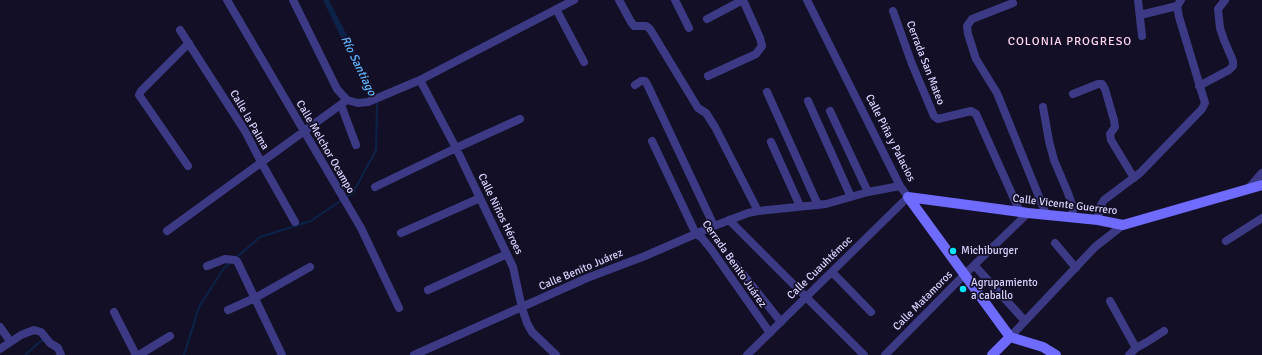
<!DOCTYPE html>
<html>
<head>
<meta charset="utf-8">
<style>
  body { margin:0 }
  canvas { display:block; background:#130f26 }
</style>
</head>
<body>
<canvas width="1262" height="355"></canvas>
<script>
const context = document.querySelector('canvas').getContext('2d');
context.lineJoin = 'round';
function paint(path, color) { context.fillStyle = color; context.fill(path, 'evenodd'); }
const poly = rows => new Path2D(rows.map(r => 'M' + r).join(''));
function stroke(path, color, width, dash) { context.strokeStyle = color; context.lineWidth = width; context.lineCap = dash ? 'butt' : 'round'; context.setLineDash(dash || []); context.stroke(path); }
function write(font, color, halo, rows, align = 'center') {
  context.font = font + ' Signika,sans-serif'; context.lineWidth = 3.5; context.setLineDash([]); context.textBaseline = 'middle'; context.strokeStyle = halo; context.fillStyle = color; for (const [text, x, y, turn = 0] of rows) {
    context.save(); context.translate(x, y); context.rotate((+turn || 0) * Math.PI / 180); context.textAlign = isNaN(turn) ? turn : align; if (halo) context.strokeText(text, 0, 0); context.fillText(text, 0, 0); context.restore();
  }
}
paint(poly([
  [323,0,329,0,373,87,371,88,366,89]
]), '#0c2248');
stroke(poly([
  [368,86,373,96],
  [346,198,353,193,376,150,377,104,375,100],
  [237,257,260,237,311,221,342,200],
  [25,355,42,340,44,341],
  [184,355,199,307,224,268,230,263]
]), '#0c2248', 2);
stroke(poly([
  [227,0,361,228,399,308],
  [293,0,337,89,347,100,358,103,368,102,420,80,574,0],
  [619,0,631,22,634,26,646,26,650,29,698,108,706,113,715,127,758,211],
  [675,0,689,28],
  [1138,0,1142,36],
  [1013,3,972,19,967,26,968,34,976,59,997,93,1046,214],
  [556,9,584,62],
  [893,11,912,64,934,116,938,119,942,118,971,111,976,114,1020,212],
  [1140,15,1177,6],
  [707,19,743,0,760,38,762,46,756,54,708,76],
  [180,30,245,131,261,162,295,222],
  [420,80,456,148,513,267,522,308,527,323,532,332,556,355],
  [635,85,641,81,645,81,647,84,714,226],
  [1199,86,1229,70,1233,66,1233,61,1224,40,1220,28,1218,9,1225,0],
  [767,92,818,205],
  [1073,94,1098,84,1102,84,1105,89,1114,120,1115,127,1110,134,1111,140,1134,178],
  [808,101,851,197],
  [341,105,356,145],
  [1043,107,1049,141,1054,160,1068,193,1073,208,1072,217],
  [830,111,868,192],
  [652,141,696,234,702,238,711,249,770,333],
  [771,142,800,206],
  [188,166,139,95,141,91,189,43],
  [375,187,456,148,520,119],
  [1248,189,1262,173],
  [729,220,864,355],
  [1098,220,1099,208,1104,200,1140,173,1202,109,1205,103,1179,17,1177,6,1181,0],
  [167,231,347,100],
  [401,233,480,198],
  [1226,241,1262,218],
  [1055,243,1076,268],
  [734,263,781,322],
  [207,266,225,259,235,260,237,261,282,355],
  [975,266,1025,321],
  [832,272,871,312],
  [428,290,507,254],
  [1110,301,1136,348],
  [228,310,255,298,310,267],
  [114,312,136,355],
  [0,327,10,341],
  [1010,337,1095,247,1123,225],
  [0,349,21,335,34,330,41,332,50,343,58,348,61,355],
  [139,355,170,336],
  [414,355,587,278,645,256,714,226,748,213,758,211,826,204,868,192,900,186],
  [747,355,908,197,900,186,807,0],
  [885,355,965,274,1028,213],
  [1129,355,1136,348,1147,342,1164,331]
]), '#3d3a85', 8);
stroke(poly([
  [908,197,1028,213,1098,220,1123,225,1262,185],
  [908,197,1010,337],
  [1010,337,1043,347,1056,355],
  [992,355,1010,337]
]), '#6f6bff', 10);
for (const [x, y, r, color] of [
  [953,251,4,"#00e5ff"],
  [963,289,4,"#00e5ff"]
]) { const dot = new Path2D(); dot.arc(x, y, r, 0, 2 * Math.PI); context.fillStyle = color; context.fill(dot); stroke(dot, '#130f26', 1.5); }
write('11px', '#d9d4ff', '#130f26', [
  ["Cerrada San Mateo",925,63,69],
  ["Calle la Palma",249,120,60],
  ["Calle Piña y Palacios",890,138,63],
  ["Calle Melchor Ocampo",325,147,60],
  ["Calle Vicente Guerrero",1065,205,7],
  ["Calle Niños Héroes",500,214,64],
  ["Cerrada Benito Juárez",734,264,55],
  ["Calle Cuauhtémoc",820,268,-44],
  ["Calle Benito Juárez",581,270,-23],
  ["Calle Matamoros",923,301,-45]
]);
write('11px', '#d9d4ff', '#130f26', [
  ["Michiburger",961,251],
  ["Agrupamiento",971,283],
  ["a caballo",971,296]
], 'left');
context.letterSpacing = '1px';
write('12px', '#ffd6f0', '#130f26', [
  ["COLONIA PROGRESO",1070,42]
]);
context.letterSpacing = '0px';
write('italic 12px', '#62b6ff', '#130f26', [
  ["Río Santiago",358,66,64]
]);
</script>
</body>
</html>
